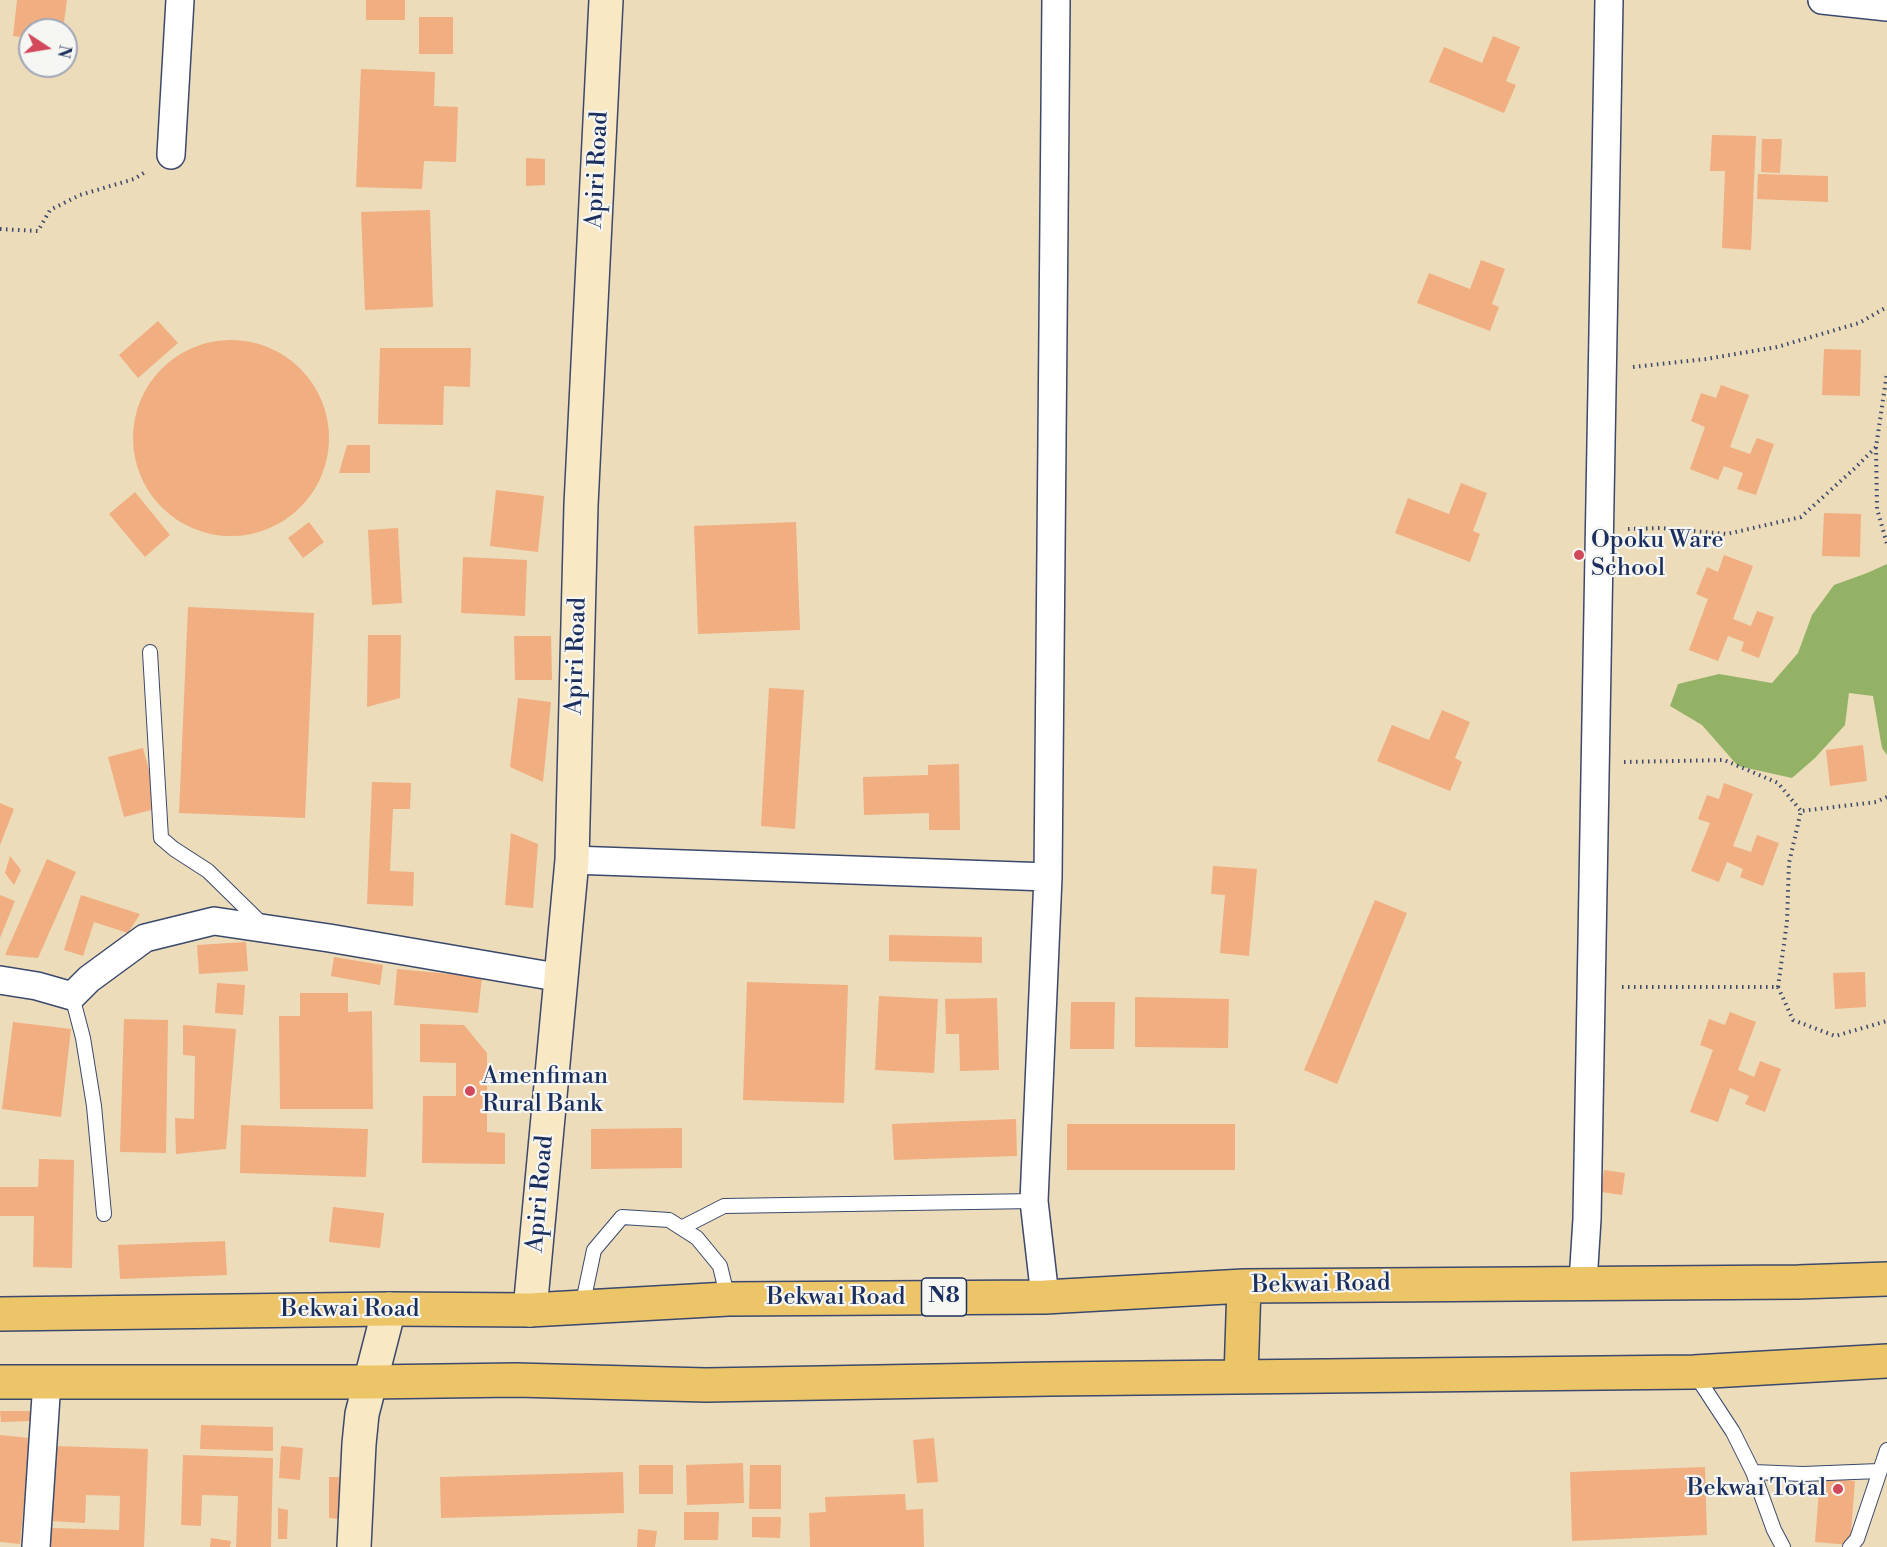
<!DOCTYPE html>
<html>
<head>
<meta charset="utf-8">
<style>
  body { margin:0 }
  #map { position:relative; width:1887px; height:1547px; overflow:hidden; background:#eddcba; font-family:"Libre Bodoni",serif }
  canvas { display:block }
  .north { position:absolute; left:18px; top:18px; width:60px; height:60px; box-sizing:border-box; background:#f6f6f2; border:2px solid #9ea6b7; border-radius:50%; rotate:102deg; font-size:16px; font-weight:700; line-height:24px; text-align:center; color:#1b2f5e }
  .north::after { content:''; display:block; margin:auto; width:21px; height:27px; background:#d1495b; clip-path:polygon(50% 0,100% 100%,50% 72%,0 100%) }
</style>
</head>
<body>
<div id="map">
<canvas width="1887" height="1547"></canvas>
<div class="north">N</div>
</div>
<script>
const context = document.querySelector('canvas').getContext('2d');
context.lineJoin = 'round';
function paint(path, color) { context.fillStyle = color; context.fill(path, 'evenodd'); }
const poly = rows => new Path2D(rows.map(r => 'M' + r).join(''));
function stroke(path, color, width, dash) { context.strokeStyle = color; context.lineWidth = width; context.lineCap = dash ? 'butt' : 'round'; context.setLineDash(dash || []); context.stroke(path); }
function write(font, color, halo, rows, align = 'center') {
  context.font = font + ' "Libre Bodoni",serif'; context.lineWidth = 4.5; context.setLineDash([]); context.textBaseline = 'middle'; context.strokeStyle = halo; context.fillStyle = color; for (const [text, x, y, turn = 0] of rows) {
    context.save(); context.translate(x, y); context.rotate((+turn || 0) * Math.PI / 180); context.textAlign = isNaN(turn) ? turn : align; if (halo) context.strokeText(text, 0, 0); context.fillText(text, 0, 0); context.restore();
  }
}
paint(poly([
  [1887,564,1887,755,1882,748,1873,696,1849,693,1845,725,1815,758,1792,778,1738,766,1702,725,1670,706,1678,684,1719,674,1772,683,1798,653,1812,615,1834,585,1867,573]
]), '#93b266');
paint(poly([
  [17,0,67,0,63,30,30,30,30,38,13,36],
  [366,0,405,0,405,20,366,20],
  [419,17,453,17,453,54,419,54],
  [1493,36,1520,47,1506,81,1516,85,1504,113,1429,82,1444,47,1482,63],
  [361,69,435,72,434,106,458,107,456,162,424,161,422,189,356,187],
  [1712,135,1756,136,1751,250,1722,248,1725,171,1710,171],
  [1762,139,1782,139,1780,173,1761,172],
  [526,158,545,159,545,185,526,186],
  [1758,174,1828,176,1828,202,1757,199],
  [430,210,433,307,365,310,361,212],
  [1481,260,1505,269,1492,304,1499,307,1490,331,1417,303,1429,273,1470,289],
  [158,321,178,343,138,378,119,355],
  '133 438a98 98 0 1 1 196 0a98 98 0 1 1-196 0Z',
  [380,348,471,348,470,387,444,386,443,425,378,424],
  [1824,349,1861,350,1860,396,1822,395],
  [1721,385,1749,395,1730,447,1750,454,1757,438,1774,444,1756,495,1737,489,1743,473,1724,466,1718,480,1690,469,1705,427,1691,421,1701,393,1716,398],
  [347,445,370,445,370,473,339,473],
  [1461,483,1487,493,1473,531,1480,534,1470,562,1395,533,1408,498,1449,514],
  [496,490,544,496,538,552,490,546],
  [135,492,170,535,145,557,109,514],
  [1824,513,1861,514,1860,557,1822,556],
  [309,522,324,542,303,558,288,538],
  [796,522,800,630,698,634,694,526],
  [398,528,402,603,372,605,368,530],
  [1724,555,1753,566,1733,619,1751,626,1757,611,1774,617,1759,658,1741,651,1744,642,1728,636,1718,661,1689,650,1708,599,1696,594,1707,567,1718,572],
  [463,557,527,560,525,616,461,613],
  [188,607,314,613,305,818,179,813],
  [368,635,401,635,400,698,367,707],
  [514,636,551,636,552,680,515,680],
  [769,688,804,690,795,829,761,826],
  [518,698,551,702,543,782,510,767],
  [1442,710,1470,722,1455,758,1462,762,1450,791,1377,761,1392,725,1429,740],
  [1863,745,1867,781,1830,786,1826,750],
  [143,748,159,808,124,817,108,757],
  [959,764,960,830,929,830,929,813,864,815,863,777,928,775,928,765],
  [372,782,411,783,410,809,393,809,390,871,414,872,413,906,367,904],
  [1724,783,1753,794,1733,846,1751,852,1757,835,1779,843,1763,886,1740,877,1743,869,1727,862,1719,882,1691,871,1710,823,1698,819,1707,795,1719,799],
  [0,803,14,809,0,845],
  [511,833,538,844,533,908,505,905],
  [10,856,21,870,14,885,5,873],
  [47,859,76,872,38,958,5,955],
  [1213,866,1257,869,1249,956,1220,953,1225,895,1211,894],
  [0,895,15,901,0,938],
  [81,895,140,914,128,933,94,922,83,956,64,950],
  [1375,900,1407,913,1337,1084,1304,1070],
  [889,935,982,937,982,963,889,961],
  [246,942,248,971,199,974,197,945],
  [334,957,383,965,380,985,331,976],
  [397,969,482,977,478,1013,394,1005],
  [1865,972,1866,1007,1835,1009,1833,973],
  [747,982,848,985,844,1103,743,1100],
  [217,983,245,985,243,1015,215,1013],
  [300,993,348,993,348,1012,372,1011,373,1109,280,1109,279,1016,300,1016],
  [879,996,938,999,934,1073,875,1070],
  [1135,997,1229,999,1228,1048,1135,1047],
  [997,998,999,1070,960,1071,959,1034,946,1034,945,999],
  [1071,1002,1115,1002,1114,1049,1070,1049],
  [1730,1012,1756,1022,1738,1070,1754,1077,1760,1061,1781,1069,1765,1112,1745,1104,1749,1096,1730,1088,1718,1122,1690,1112,1713,1050,1700,1045,1709,1019,1725,1025],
  [124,1019,168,1020,166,1153,120,1152],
  [13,1022,71,1029,61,1117,2,1109],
  [420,1024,464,1025,487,1053,487,1132,505,1133,505,1164,422,1163,423,1096,456,1096,456,1063,420,1062],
  [183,1025,236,1029,226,1149,176,1154,175,1118,194,1119,195,1056,183,1055],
  [1016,1119,1017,1156,894,1160,892,1124],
  [1067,1124,1235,1124,1235,1170,1067,1170],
  [241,1125,368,1129,366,1177,240,1173],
  [682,1128,682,1168,591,1169,591,1129],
  [39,1159,74,1160,72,1268,33,1267,34,1216,0,1216,0,1187,38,1187],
  [1604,1170,1625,1173,1622,1195,1601,1192],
  [333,1207,384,1213,380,1248,329,1242],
  [225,1241,227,1275,120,1279,118,1245],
  [0,1411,32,1411,32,1421,1,1422],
  [201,1425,273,1427,273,1451,200,1449],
  [0,1435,30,1438,20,1544,0,1542],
  [934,1438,938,1482,917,1483,913,1440],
  [54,1446,148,1449,144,1547,51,1547,51,1528,119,1530,120,1496,86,1495,85,1523,51,1521],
  [281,1446,303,1448,300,1480,279,1478],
  [183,1455,273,1458,271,1547,236,1547,238,1496,202,1495,201,1526,181,1525],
  [743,1463,744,1503,687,1505,686,1465],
  [639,1465,673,1465,673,1494,639,1494],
  [750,1465,781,1465,781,1509,749,1509],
  [1705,1467,1707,1535,1572,1541,1570,1472],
  [623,1472,624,1513,441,1518,440,1477],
  [329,1477,339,1477,339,1519,329,1518],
  [1820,1478,1855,1481,1850,1545,1815,1542],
  [905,1494,906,1510,923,1509,924,1547,810,1547,809,1513,826,1512,825,1497],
  [278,1508,288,1510,287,1539,278,1539],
  [684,1512,719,1512,718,1540,684,1540],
  [752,1517,781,1517,780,1538,752,1537],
  [638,1529,657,1531,655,1547,637,1547],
  [211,1538,231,1541,230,1547,210,1547]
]), '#f0ae81');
const lane = poly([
  [150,652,161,838,174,849,208,871,264,926],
  [72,996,83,1038,94,1106,104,1214],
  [681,1228,724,1206,1034,1201],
  [582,1307,594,1250,622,1217,669,1220,697,1238,720,1266,728,1299],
  [1695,1374,1733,1432,1753,1472,1774,1530,1783,1547],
  [1753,1472,1803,1474,1879,1471],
  [1850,1547,1857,1539,1887,1450]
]);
const street = poly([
  [1822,0,1887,7],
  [171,155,180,0],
  [572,860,1048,877],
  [0,980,37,986,72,996,89,979,145,938,214,921,329,938,562,978],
  [1583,1282,1587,1219,1609,0],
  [1045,1297,1034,1201,1048,877,1056,0],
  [36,1547,47,1381]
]);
const secondary = poly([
  [530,1310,572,860,581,505,606,0],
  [354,1547,359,1444,362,1414,389,1309]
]);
const highway = poly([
  [0,1314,389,1309,530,1310,728,1299,1045,1297,1244,1286,1798,1282,1887,1279],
  [1241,1377,1244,1286],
  [0,1382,369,1382,516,1380,706,1385,1050,1379,1694,1372,1887,1361]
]);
stroke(lane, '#3a496c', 16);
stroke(street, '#3a496c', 30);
stroke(secondary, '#3a496c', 36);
stroke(highway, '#3a496c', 36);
stroke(poly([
  [0,229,38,231,50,210,80,195,134,179,147,171],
  [1633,367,1706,359,1777,347,1859,323,1887,307],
  [1876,447,1877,509,1887,544],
  [1628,529,1660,528,1727,534,1801,517,1855,468,1876,447,1887,373],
  [1624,762,1724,760,1778,783,1801,811],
  [1622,987,1778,987,1787,922,1789,863,1801,811,1876,802,1887,797],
  [1778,987,1793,1020,1835,1036,1887,1021]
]), '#3a496c', 4, [1.5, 4.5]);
stroke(lane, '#fff', 14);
stroke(street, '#fff', 27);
stroke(secondary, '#f8e8c3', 33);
stroke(highway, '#edc569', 33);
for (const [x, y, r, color] of [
  [1579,555,6,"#d1495b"],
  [470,1091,6,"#d1495b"],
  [1838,1489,6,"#d1495b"]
]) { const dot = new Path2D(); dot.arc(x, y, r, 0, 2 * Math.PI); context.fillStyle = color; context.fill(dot); stroke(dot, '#f6f6f2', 2); }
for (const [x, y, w] of [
  [944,1297,45]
]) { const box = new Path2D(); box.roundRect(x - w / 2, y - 19, w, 38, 4.5); context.fillStyle = '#f6f6f2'; context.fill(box); stroke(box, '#1b2f5e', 1.5); }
write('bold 22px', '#1b2f5e', null, [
  ["N8",944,1297]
]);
write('24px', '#1b2f5e', '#f6f6f2', [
  ["Apiri Road",598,170,-87],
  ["Apiri Road",577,656,-88],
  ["Apiri Road",541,1194,-85],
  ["Bekwai Road",1321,1285,-1],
  ["Bekwai Road",836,1298],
  ["Bekwai Road",350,1310]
]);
write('24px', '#1b2f5e', '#f6f6f2', [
  ["Opoku Ware",1591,541],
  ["School",1591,569],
  ["Amenfiman",482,1077],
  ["Rural Bank",482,1105],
  ["Bekwai Total",1826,1489,"right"]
], 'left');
</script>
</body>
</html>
